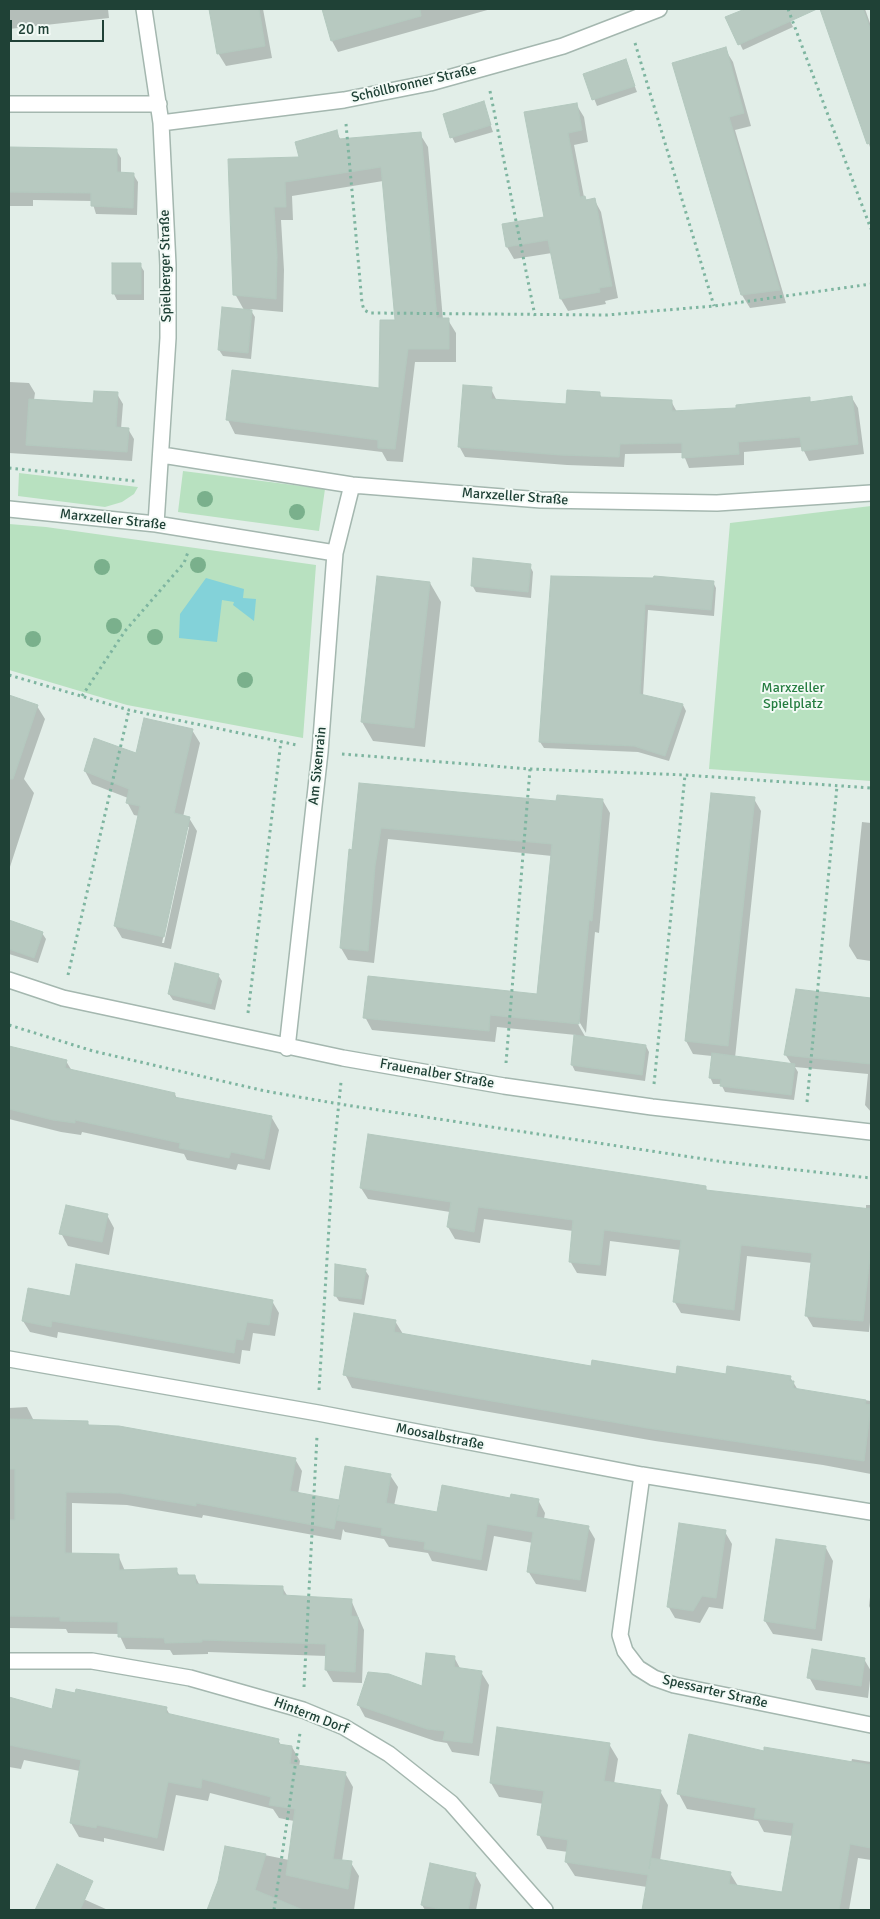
<!DOCTYPE html>
<html>
<head>
<meta charset="utf-8">
<style>
  body { margin:0 }
  #map { position:relative; width:880px; height:1919px; overflow:hidden; background:#e2eee8; font-family:Signika,sans-serif }
  canvas { display:block }
  .frame { position:absolute; inset:0; border:10px solid #1f4136; pointer-events:none }
  .scale { position:absolute; left:10px; top:20px; width:94px; height:22px; box-sizing:border-box; border:2px solid #1f4136; border-top:0; padding-left:6px; font-size:15px; line-height:18px; white-space:nowrap; color:#1f4136; -webkit-text-stroke:4px #f3faf6; paint-order:stroke }
</style>
</head>
<body>
<div id="map">
<canvas width="880" height="1919"></canvas>
<div class="frame"></div>
<div class="scale">20 m</div>
</div>
<script>
const context = document.querySelector('canvas').getContext('2d');
context.lineJoin = 'round';
function paint(path, color) { context.fillStyle = color; context.fill(path, 'evenodd'); }
const poly = rows => new Path2D(rows.map(r => 'M' + r).join(''));
function stroke(path, color, width, dash) { context.strokeStyle = color; context.lineWidth = width; context.lineCap = dash ? 'butt' : 'round'; context.setLineDash(dash || []); context.stroke(path); }
function write(font, color, halo, rows, align = 'center') {
  context.font = font + ' Signika,sans-serif'; context.lineWidth = 4; context.setLineDash([]); context.textBaseline = 'middle'; context.strokeStyle = halo; context.fillStyle = color; for (const [text, x, y, turn = 0] of rows) {
    context.save(); context.translate(x, y); context.rotate((+turn || 0) * Math.PI / 180); context.textAlign = isNaN(turn) ? turn : align; if (halo) context.strokeText(text, 0, 0); context.fillText(text, 0, 0); context.restore();
  }
}
paint(poly([
  [183,471,325,489,319,531,178,512],
  [19,473,138,487,134,494,122,502,105,507,18,496],
  [871,506,871,781,709,769,730,523],
  [9,524,46,527,316,565,303,738,127,705,9,670]
]), '#b8e1c0');
paint(poly([
  [206,578,244,589,243,598,256,599,254,621,233,605,234,602,222,600,217,642,179,638,180,614]
]), '#83d2d9');
paint(poly([
  [9,9,108,9,109,18,9,29],
  [211,9,263,9,272,58,226,66,218,53],
  [323,9,491,9,338,52,332,41],
  [747,9,785,9,793,27,743,50,727,18],
  [822,9,865,9,871,26,871,150],
  [725,49,733,62,751,126,735,130,786,303,750,308,742,295,674,64],
  [625,61,637,92,597,106,585,75],
  [483,103,493,132,455,143,452,137],
  [576,104,584,117,588,142,574,145,584,197,586,201,594,199,601,212,618,298,605,301,606,304,568,311,561,299,552,253,514,259,507,247,545,218,526,113],
  [336,132,341,140,420,134,428,147,443,320,448,320,456,333,456,362,415,362,403,462,387,461,382,452,235,434,228,420,380,390,396,322,383,181,292,196,293,220,281,220,284,270,283,312,250,309,255,317,251,359,223,356,219,350,223,308,244,310,235,294,229,161,301,158],
  [9,148,116,150,121,158,121,174,133,174,138,182,137,215,96,214,92,201,33,200,33,206,9,206],
  [113,265,140,265,144,271,144,300,117,300,114,294],
  [9,382,29,383,35,393,34,400,94,404,117,394,123,404,121,429,128,429,134,439,132,461,9,453],
  [491,389,497,401,568,406,599,393,602,398,671,401,677,412,738,409,809,398,811,403,852,398,858,408,864,454,809,461,802,447,744,452,744,465,689,468,683,453,625,454,624,467,567,465,465,457,459,446],
  [530,566,533,572,531,598,476,592,472,585],
  [553,577,713,582,716,588,714,616,648,610,643,696,683,705,686,711,669,761,638,752,544,748,540,742],
  [430,583,441,602,425,747,373,741,362,722],
  [9,696,37,706,45,719,24,779,34,793,9,870],
  [192,730,200,743,183,817,189,818,197,831,171,949,122,938,115,926,139,816,134,815,127,802,128,798,92,784,85,771,137,754],
  [187,827,189,827,164,943,162,943],
  [360,784,557,803,603,801,610,813,599,933,595,932,586,1033,577,1018,575,1019,586,1038,646,1046,649,1052,645,1081,575,1071,572,1065,576,1035,497,1027,495,1042,372,1030,365,1017,538,995,552,856,388,839,374,963,348,960,341,948],
  [754,799,761,811,735,1058,792,1065,785,1054,797,990,871,1000,871,1112,865,1105,868,1074,795,1067,798,1072,794,1100,725,1092,721,1084,713,1084,710,1077,712,1056,693,1054,686,1041],
  [862,822,871,823,871,961,857,959,849,946],
  [9,922,42,933,46,939,38,963,9,954],
  [218,975,222,981,215,1010,173,1000,169,994],
  [9,1048,66,1061,72,1071,175,1094,177,1099,272,1118,279,1130,270,1170,238,1164,236,1170,187,1160,184,1154,82,1132,81,1135,61,1132,9,1119],
  [705,1187,708,1192,866,1210,866,1205,871,1205,871,1313,869,1332,813,1327,806,1315,812,1263,747,1256,740,1321,681,1313,674,1301,681,1250,610,1241,606,1276,577,1273,570,1261,573,1231,484,1219,480,1243,455,1239,448,1227,450,1212,368,1199,361,1188],
  [107,1215,114,1228,109,1255,68,1246,61,1233],
  [365,1270,369,1276,364,1305,339,1301,335,1295],
  [71,1298,272,1301,279,1313,275,1336,253,1333,250,1351,242,1350,240,1364,58,1332,57,1338,30,1332,23,1321],
  [395,1321,403,1334,592,1368,677,1375,790,1377,798,1390,871,1401,871,1474,823,1465,655,1441,352,1388,345,1374],
  [27,1407,34,1421,87,1422,90,1427,295,1459,302,1471,298,1494,340,1501,390,1475,398,1487,394,1506,438,1514,511,1499,538,1500,545,1513,544,1519,588,1527,595,1539,586,1592,536,1584,528,1571,533,1543,494,1536,487,1571,432,1561,428,1553,389,1547,384,1539,345,1532,343,1529,341,1540,203,1515,202,1518,127,1505,72,1503,72,1554,118,1555,125,1571,176,1570,180,1576,195,1576,200,1586,282,1587,288,1597,351,1600,364,1630,362,1683,333,1682,326,1670,327,1656,208,1652,208,1654,173,1655,170,1650,126,1649,119,1634,68,1633,66,1629,9,1628,9,1408],
  [725,1532,732,1544,723,1609,709,1607,700,1623,675,1618,668,1606],
  [826,1548,833,1561,822,1641,773,1634,765,1621],
  [871,1588,871,1610,869,1606],
  [454,1657,461,1670,481,1672,489,1685,479,1756,452,1752,447,1743,435,1741,365,1717,358,1704,423,1688],
  [864,1659,871,1671,868,1698,816,1690,809,1677],
  [9,1699,53,1711,166,1708,170,1715,278,1740,281,1745,292,1747,300,1761,299,1767,345,1773,353,1787,342,1861,351,1863,359,1876,354,1910,209,1910,219,1882,226,1847,289,1860,294,1821,279,1818,273,1809,210,1793,208,1801,176,1795,164,1851,104,1838,104,1842,79,1837,71,1823,80,1771,24,1760,21,1769,9,1767],
  [609,1744,618,1759,614,1784,660,1791,668,1805,660,1861,730,1873,738,1886,783,1894,793,1836,764,1832,758,1821,687,1809,679,1794,765,1752,851,1763,852,1759,871,1762,871,1860,858,1858,849,1910,643,1910,647,1887,575,1876,566,1862,568,1852,547,1849,539,1835,544,1804,499,1797,491,1783],
  [475,1874,481,1885,476,1910,425,1910,422,1905],
  [70,1893,108,1910,67,1910]
]), '#0003');
const building = poly([
  [209,9,259,9,265,46,217,54,209,9],
  [322,9,420,9,421,16,331,41,322,9],
  [745,9,817,9,738,45,725,17,745,9],
  [820,9,863,9,871,31,871,143,867,144,820,9],
  [726,47,744,113,729,117,780,290,741,295,672,63,726,47],
  [626,59,635,86,592,100,583,74,626,59],
  [484,101,491,125,450,138,443,114,484,101],
  [577,103,582,130,568,133,580,197,585,196,586,200,595,198,612,286,599,288,600,292,560,299,548,240,506,247,502,224,544,217,524,112,577,103],
  [337,130,339,139,421,132,437,318,449,318,449,349,408,349,395,449,378,448,378,440,226,420,232,370,379,388,380,320,395,320,381,167,285,182,286,207,274,207,277,256,276,299,233,295,228,159,299,157,295,142,337,130],
  [9,147,117,149,117,172,134,173,133,208,91,206,91,193,9,192,9,147],
  [112,263,141,263,141,294,112,294,112,263],
  [222,307,252,310,248,353,218,350,222,307],
  [463,385,492,387,491,399,566,404,567,390,600,392,600,397,672,400,672,411,736,408,736,405,810,397,810,402,852,396,858,444,802,451,800,437,738,442,739,454,682,458,682,443,620,444,619,457,560,455,458,447,463,385],
  [94,391,118,392,116,427,129,428,127,452,26,445,29,399,93,403,94,391],
  [473,558,531,564,528,592,471,586,473,558],
  [377,576,430,582,414,728,361,722,377,576],
  [551,576,653,578,654,576,714,581,711,610,645,604,640,694,683,704,665,756,634,746,539,742,551,576],
  [9,695,38,705,13,779,9,779,9,695],
  [144,718,193,729,174,813,190,817,164,937,114,926,140,806,126,803,129,789,84,771,94,738,136,753,144,718],
  [359,783,556,801,557,795,603,799,592,921,589,920,579,1024,490,1015,489,1031,363,1018,368,976,537,994,552,844,381,828,375,866,368,951,340,948,349,849,352,850,359,783],
  [711,793,755,797,728,1046,685,1041,711,793],
  [9,920,43,932,34,958,9,949,9,920],
  [175,963,219,974,211,1004,168,994,175,963],
  [796,989,871,998,871,1064,784,1055,796,989],
  [574,1035,646,1045,642,1075,571,1065,574,1035],
  [9,1046,67,1060,65,1068,175,1093,174,1097,272,1116,264,1159,231,1152,229,1158,179,1148,180,1143,75,1120,75,1123,53,1120,9,1109,9,1046],
  [712,1053,795,1064,791,1095,720,1086,721,1079,709,1078,712,1053],
  [368,1134,706,1186,706,1190,871,1209,871,1246,863,1321,805,1316,812,1253,741,1245,734,1310,673,1302,681,1240,604,1230,600,1265,569,1262,573,1220,478,1207,474,1232,447,1227,451,1202,360,1188,368,1134],
  [66,1205,108,1214,102,1242,59,1234,66,1205],
  [76,1264,273,1300,269,1325,247,1322,243,1340,236,1339,234,1353,52,1321,51,1327,22,1321,28,1288,70,1296,76,1264],
  [335,1264,366,1269,361,1299,334,1296,335,1264],
  [354,1313,396,1320,394,1332,591,1366,592,1360,676,1374,677,1366,726,1374,727,1366,791,1376,790,1381,794,1381,793,1388,866,1400,865,1404,871,1405,864,1461,647,1428,343,1375,354,1313],
  [9,1419,88,1421,88,1425,119,1426,296,1458,290,1491,339,1500,345,1466,391,1474,386,1503,437,1512,442,1485,510,1498,511,1494,539,1499,536,1517,589,1526,580,1580,527,1572,533,1532,487,1524,481,1560,424,1549,425,1542,381,1535,382,1528,336,1520,339,1505,334,1529,196,1503,196,1506,120,1493,66,1492,65,1553,119,1554,119,1570,177,1568,177,1575,195,1575,196,1584,283,1586,283,1595,352,1599,351,1616,358,1617,355,1672,325,1670,326,1644,202,1640,202,1642,165,1643,164,1638,118,1637,118,1622,60,1621,60,1617,9,1616,9,1520,15,1520,15,1469,9,1469,9,1419],
  [679,1523,726,1530,716,1598,702,1596,693,1611,667,1607,679,1523],
  [776,1539,826,1546,815,1629,764,1621,776,1539],
  [812,1649,865,1658,861,1686,807,1678,812,1649],
  [426,1653,455,1656,454,1667,482,1671,472,1743,443,1740,445,1731,427,1729,357,1705,368,1672,389,1674,422,1686,426,1653],
  [56,1689,75,1693,76,1689,167,1707,166,1713,279,1739,278,1744,292,1746,290,1764,346,1772,333,1859,352,1861,348,1889,286,1875,295,1809,269,1805,271,1797,202,1779,201,1788,168,1782,157,1838,97,1825,96,1828,70,1823,81,1760,9,1745,9,1697,52,1709,56,1689],
  [497,1727,610,1743,604,1781,661,1790,649,1869,651,1858,731,1872,729,1884,782,1892,794,1823,754,1818,756,1808,677,1794,689,1734,764,1751,764,1747,871,1765,871,1848,850,1844,839,1910,642,1910,648,1875,565,1862,568,1840,537,1835,544,1791,490,1783,497,1727],
  [225,1846,266,1854,255,1890,303,1910,207,1910,218,1881,225,1846],
  [430,1863,476,1873,468,1910,445,1910,421,1905,430,1863],
  [57,1864,93,1881,80,1910,35,1910,57,1864]
]);
paint(building, '#b7c9c0');
stroke(building, '#b3c8be', 1);
const minor = poly([
  [144,9,161,123,168,265,168,338,156,524],
  [9,104,159,104],
  [161,123,344,100,430,83,563,46,659,9],
  [162,455,352,485,541,500,717,503,871,493],
  [9,509,156,524,335,553],
  [9,980,63,998,343,1058,504,1086,652,1107,871,1132],
  [287,1048,320,752,335,553,352,485],
  [9,1359,318,1413,642,1475,871,1512],
  [642,1475,620,1635,625,1651,638,1668,654,1678,674,1685,871,1725],
  [9,1661,92,1661,190,1678,303,1710,344,1727,389,1754,451,1803,545,1910]
]);
stroke(minor, '#a4b7af', 18);
stroke(poly([
  [788,9,871,229],
  [635,43,714,306],
  [490,91,535,316],
  [346,124,362,303,364,310,370,313,607,315,714,306,871,284],
  [9,468,135,481],
  [9,675,129,710,297,745],
  [82,696,125,631,184,563,188,552],
  [342,754,530,769,685,775,871,788],
  [68,975,129,710],
  [248,1013,281,741],
  [9,1025,93,1051,265,1091,339,1104,724,1162,871,1178],
  [506,1063,530,769],
  [654,1084,685,775],
  [807,1102,837,786],
  [319,1390,333,1161,341,1082],
  [304,1687,317,1436],
  [274,1910,300,1733]
]), '#7eb5a0', 3, [2.5, 4]);
stroke(minor, '#fff', 15);
context.fillStyle = '#7ab08c';
for (const [x, y] of [
  [205,499],
  [297,512],
  [198,565],
  [102,567],
  [114,626],
  [155,637],
  [33,639],
  [245,680]
]) { context.beginPath(); context.arc(x, y, 8, 0, 2 * Math.PI); context.fill(); }
write('14px', '#1f4136', '#f3faf6', [
  ["Schöllbronner Straße",414,84,-13],
  ["Spielberger Straße",166,266,-91],
  ["Marxzeller Straße",515,497,4],
  ["Marxzeller Straße",113,520,6],
  ["Am Sixenrain",318,766,-84],
  ["Frauenalber Straße",437,1074,10],
  ["Moosalbstraße",440,1437,11],
  ["Spessarter Straße",715,1692,13],
  ["Hinterm Dorf",311,1716,21]
]);
write('14px', '#257d40', '#f3faf6', [
  ["Marxzeller",793,688],
  ["Spielplatz",793,704]
]);
</script>
</body>
</html>
